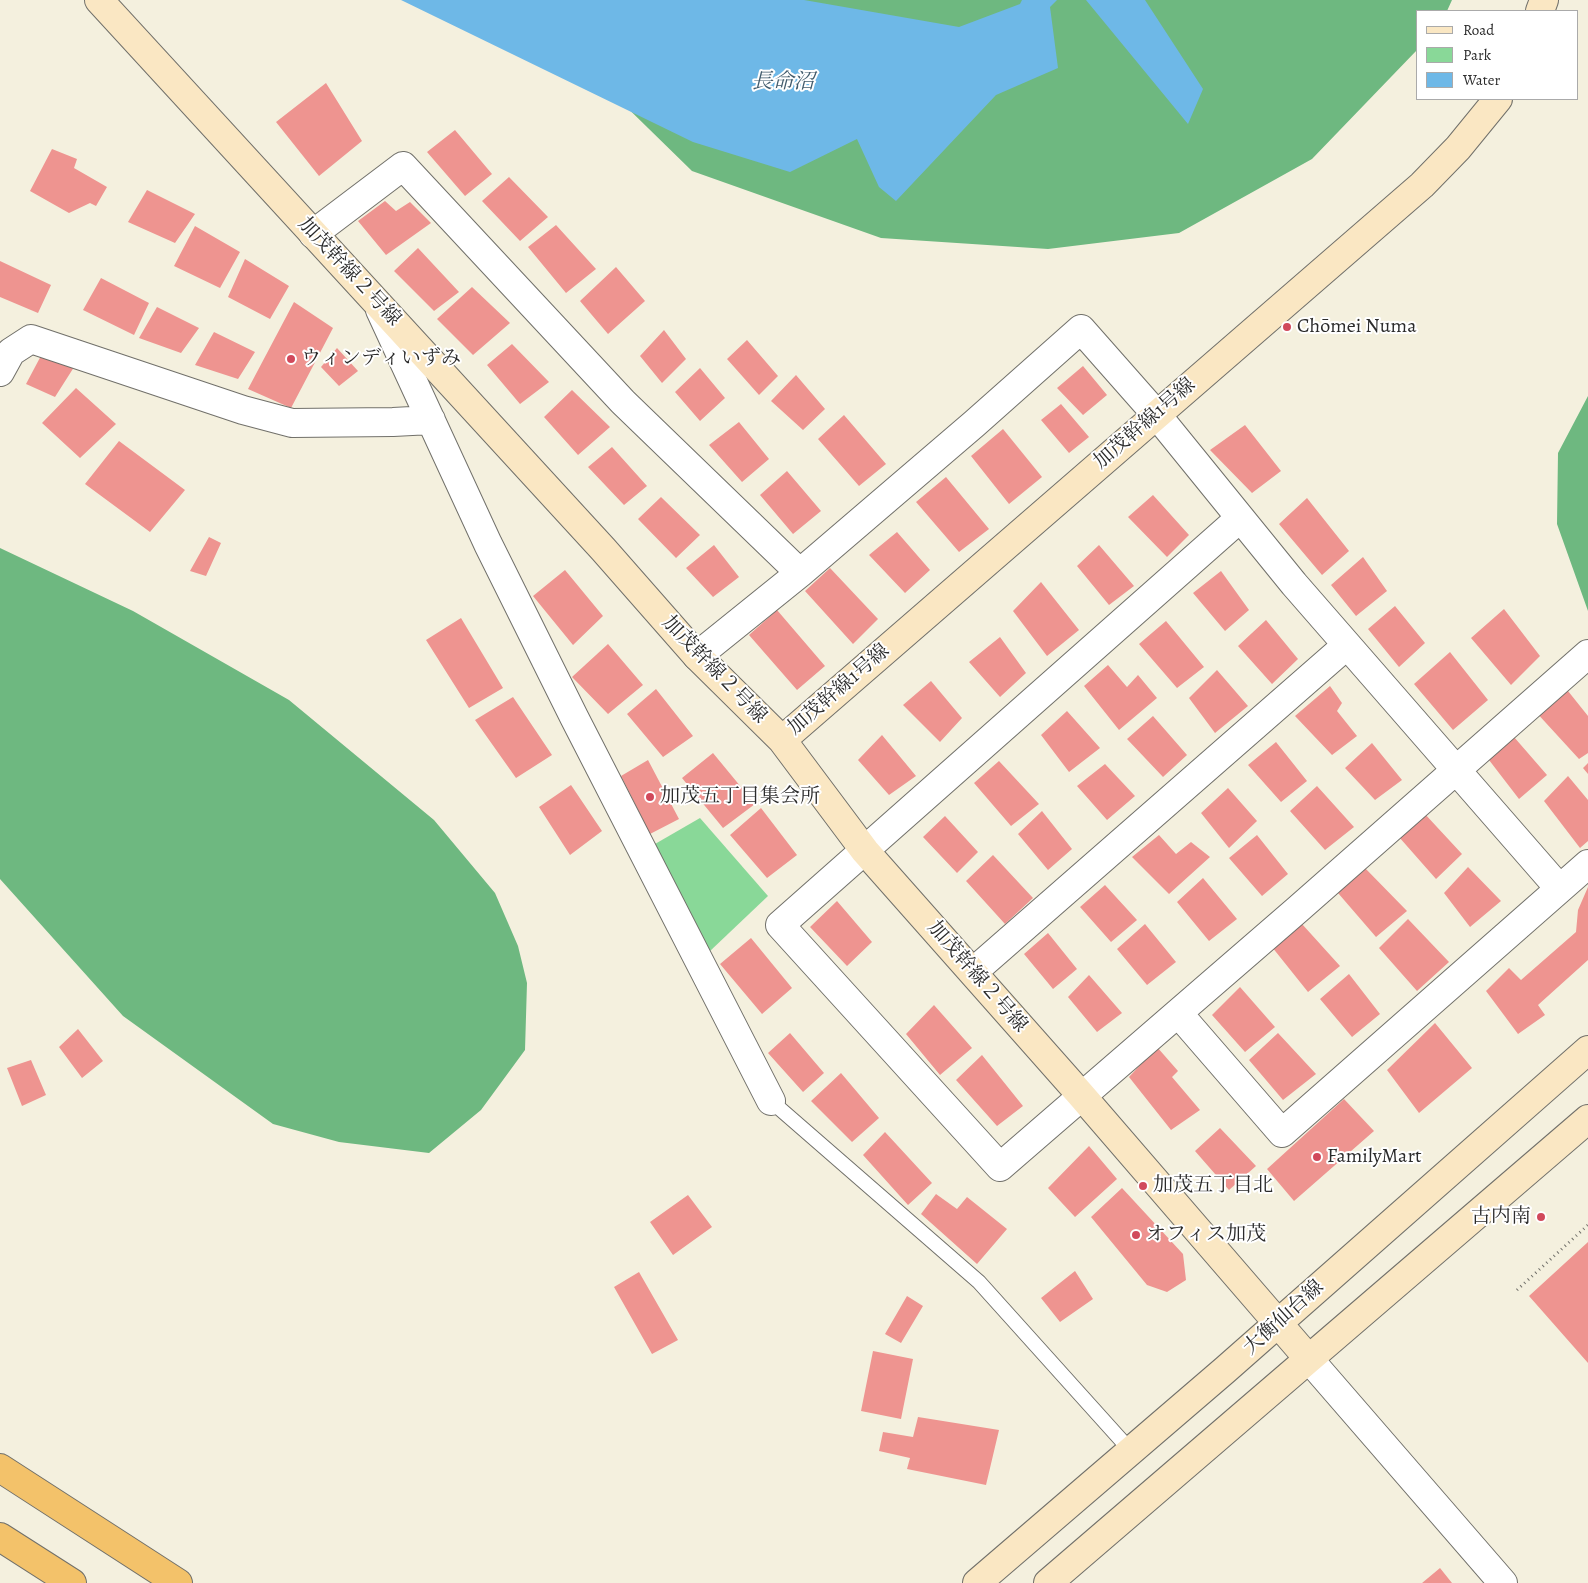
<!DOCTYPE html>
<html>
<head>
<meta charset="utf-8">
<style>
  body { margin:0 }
  #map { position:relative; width:1588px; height:1583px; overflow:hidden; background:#f4f0de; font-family:Alegreya,serif }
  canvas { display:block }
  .legend { position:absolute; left:1416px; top:10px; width:162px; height:90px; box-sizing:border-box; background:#fff; border:1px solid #aaa; margin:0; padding:6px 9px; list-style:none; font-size:15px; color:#2b2b2b }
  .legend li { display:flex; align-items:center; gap:10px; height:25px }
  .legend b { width:25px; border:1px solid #aaa }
</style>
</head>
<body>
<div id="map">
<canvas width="1588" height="1583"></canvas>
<ul class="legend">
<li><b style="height:6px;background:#fae7c3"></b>Road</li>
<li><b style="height:14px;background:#89d898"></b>Park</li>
<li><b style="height:14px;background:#6eb8e7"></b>Water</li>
</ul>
</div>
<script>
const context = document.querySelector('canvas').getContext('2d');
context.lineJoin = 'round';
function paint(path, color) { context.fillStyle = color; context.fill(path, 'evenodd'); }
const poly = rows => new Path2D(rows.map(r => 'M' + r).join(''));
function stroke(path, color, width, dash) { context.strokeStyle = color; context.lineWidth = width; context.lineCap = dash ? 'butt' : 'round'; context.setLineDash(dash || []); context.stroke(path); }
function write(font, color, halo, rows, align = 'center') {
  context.font = font + ' Alegreya,"Noto Serif JP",serif'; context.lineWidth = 4; context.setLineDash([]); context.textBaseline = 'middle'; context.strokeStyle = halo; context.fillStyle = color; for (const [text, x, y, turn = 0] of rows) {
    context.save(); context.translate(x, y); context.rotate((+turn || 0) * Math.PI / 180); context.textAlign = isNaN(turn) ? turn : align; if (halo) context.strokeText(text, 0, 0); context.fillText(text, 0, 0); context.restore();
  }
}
paint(poly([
  [700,818,768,896,709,952,655,844]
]), '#89d898');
paint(poly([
  [517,0,1452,0,1447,11,1417,11,1417,50,1312,159,1179,233,1048,249,881,238,692,171],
  [1588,396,1588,611,1557,524,1558,453],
  [0,548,133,611,289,700,434,820,495,893,518,946,527,983,525,1050,481,1110,429,1153,339,1142,273,1124,123,1016,0,879]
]), '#6eb880');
paint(poly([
  [401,0,804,0,959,27,1020,4,1022,0,1057,0,1050,7,1058,68,996,95,896,201,879,187,857,139,790,172,693,142],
  [1086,0,1145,0,1203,89,1188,124]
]), '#6eb8e7');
paint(poly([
  [326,83,362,141,319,176,276,122],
  [455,130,492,174,465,196,427,152],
  [52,149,77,159,74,168,107,187,96,206,90,203,69,213,30,191],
  [509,177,548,217,520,241,482,201],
  [147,190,195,214,175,243,128,222],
  [385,201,396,211,410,202,431,223,386,255,358,221],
  [556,225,596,269,566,293,528,247],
  [195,226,240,252,220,288,174,266],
  [418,248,459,292,434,311,394,271],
  [245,259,289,286,270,319,228,297],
  [0,261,51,285,38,313,0,297],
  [616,267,645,301,608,334,580,301],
  [101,278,149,303,134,335,83,310],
  [472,287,510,323,473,355,437,319],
  [294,302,333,328,291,408,248,389],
  [157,307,199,328,181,353,139,338],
  [664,330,686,359,662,383,640,356],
  [214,332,255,352,238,379,195,365],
  [747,340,778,376,759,395,727,359],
  [512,344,549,382,520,404,487,365],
  [337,348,358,371,339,386,321,367],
  [43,352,76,364,55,397,26,384],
  [1083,366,1107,395,1083,415,1057,388],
  [700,368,725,398,700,421,675,392],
  [796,375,825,409,803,430,771,401],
  [76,388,116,424,80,458,42,423],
  [572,390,610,427,578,455,544,417],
  [1061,404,1089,437,1069,453,1041,420],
  [844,415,886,464,859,486,818,439],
  [739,422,769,459,742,482,709,445],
  [1245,425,1281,471,1252,493,1210,450],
  [1003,429,1042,477,1009,504,971,456],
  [119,441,185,490,150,532,85,484],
  [612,447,647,486,624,505,588,467],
  [787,471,821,511,793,534,760,495],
  [946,477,989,529,959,552,916,502],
  [1153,495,1189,535,1167,557,1128,517],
  [661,497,700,535,676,558,638,519],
  [1307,498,1349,551,1322,575,1279,524],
  [897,532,930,570,905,593,869,555],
  [209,537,221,543,206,576,190,571],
  [714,545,739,577,713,597,686,568],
  [1099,545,1134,586,1109,605,1077,566],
  [1363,557,1387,591,1356,616,1331,585],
  [830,568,878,619,853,644,805,591],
  [565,570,603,616,573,645,533,596],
  [1221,571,1249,610,1225,631,1193,593],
  [1041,582,1079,630,1047,656,1013,611],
  [1395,606,1425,643,1399,667,1368,629],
  [1504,609,1540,656,1511,685,1471,638],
  [777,610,825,666,797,690,749,635],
  [461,618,503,688,469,708,426,640],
  [1266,620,1298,659,1272,684,1238,646],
  [1166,621,1204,667,1177,688,1139,644],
  [1000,637,1026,673,1000,697,969,662],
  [608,644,643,685,608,714,572,677],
  [1450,652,1488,700,1453,730,1414,684],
  [1108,665,1127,687,1138,675,1157,698,1119,730,1084,686],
  [1217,670,1248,706,1215,733,1189,698],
  [931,681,962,718,940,742,903,705],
  [1330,686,1342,703,1337,711,1357,736,1332,755,1295,716],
  [1564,686,1588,716,1588,753,1579,759,1535,711],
  [656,689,693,736,663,757,627,714],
  [513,697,552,755,516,778,475,720],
  [1067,711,1100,748,1069,772,1041,735],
  [1153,716,1187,755,1163,777,1127,739],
  [882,735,916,776,889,795,858,760],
  [1514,737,1547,775,1519,799,1489,760],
  [1276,742,1307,781,1281,802,1248,765],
  [1372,743,1402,780,1375,800,1345,768],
  [713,753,755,804,723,828,682,778],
  [648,760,679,819,650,834,621,776],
  [999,761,1039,804,1011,826,974,783],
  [1588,763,1588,774,1583,768],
  [1105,764,1135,796,1107,820,1077,786],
  [1568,776,1588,800,1588,841,1580,848,1544,801],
  [571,785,602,831,570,855,539,807],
  [1317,786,1354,827,1325,850,1290,811],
  [1228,788,1257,821,1229,848,1201,813],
  [761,808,797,855,767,878,730,835],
  [1042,811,1072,849,1048,870,1018,834],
  [1424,813,1462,854,1436,879,1399,837],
  [945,816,978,852,957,873,923,837],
  [1159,835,1176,854,1191,842,1210,857,1169,894,1132,857],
  [1257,835,1288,874,1262,896,1229,858],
  [993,855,1033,898,1005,924,966,881],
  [1364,867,1407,911,1376,937,1338,893],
  [1468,867,1501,901,1470,927,1444,893],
  [1203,878,1237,919,1209,941,1177,902],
  [1105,885,1137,920,1111,942,1080,907],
  [1588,887,1588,960,1538,1005,1545,1015,1518,1034,1486,991,1509,968,1521,980,1576,932,1578,910],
  [837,901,872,942,847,966,810,927],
  [1408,919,1449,962,1417,991,1379,948],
  [1145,924,1176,962,1147,985,1117,949],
  [1302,924,1340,966,1308,992,1272,947],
  [1048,933,1077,969,1053,989,1024,954],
  [751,938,792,988,762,1014,720,964],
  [1349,974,1380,1014,1352,1037,1320,999],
  [1089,975,1122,1013,1097,1032,1068,997],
  [1240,987,1275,1027,1245,1052,1212,1015],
  [934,1005,972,1048,940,1075,906,1034],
  [1435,1023,1472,1068,1419,1113,1387,1070],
  [78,1029,103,1061,82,1078,59,1047],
  [790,1033,824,1073,803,1092,768,1053],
  [1278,1033,1316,1074,1283,1100,1249,1060],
  [1157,1047,1178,1071,1172,1077,1200,1110,1171,1130,1129,1077],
  [982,1055,1023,1106,997,1126,956,1080],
  [31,1060,46,1095,22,1106,7,1068],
  [841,1073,879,1118,852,1142,811,1101],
  [1344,1099,1374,1131,1294,1201,1267,1169],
  [1220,1128,1256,1166,1229,1190,1195,1151],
  [885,1132,932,1183,908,1205,863,1155],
  [1089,1146,1117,1179,1075,1217,1048,1188],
  [1122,1188,1183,1254,1186,1280,1167,1292,1147,1285,1091,1217],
  [936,1194,957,1209,967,1197,1007,1229,977,1264,921,1214],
  [688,1195,712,1227,673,1255,650,1222],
  [1588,1242,1588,1363,1529,1296],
  [1075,1271,1093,1299,1060,1322,1041,1298],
  [639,1272,678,1340,652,1354,614,1287],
  [907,1296,923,1306,901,1343,885,1334],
  [873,1351,913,1359,901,1419,861,1411],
  [918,1417,999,1430,986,1485,907,1469,910,1458,879,1451,883,1432,913,1437],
  [1440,1568,1452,1583,1422,1583]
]), '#ee9490');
const lane = poly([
  [771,1101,979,1282,1131,1451]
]);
const street = poly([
  [313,234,403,166,623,402,800,573],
  [380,310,488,544,574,717,771,1101],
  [0,372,11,352,31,339,243,410,292,423,393,422,431,420],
  [1239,519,780,925,1000,1167,1297,910,1588,654],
  [697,656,800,573,974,424,1081,329,1156,414,1294,584,1559,888],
  [973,972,1347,645],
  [1178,1013,1282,1133,1588,864],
  [1308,1358,1503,1583]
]);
const secondary = poly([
  [99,0,603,549,697,656,782,740,865,851,1081,1095,1308,1358],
  [1540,11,1544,0],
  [782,740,1422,185,1458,148,1498,99],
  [977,1583,1225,1370,1588,1050],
  [1048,1583,1588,1119]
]);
const highway = poly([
  [0,1468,178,1583],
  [0,1537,72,1583]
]);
stroke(lane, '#71706a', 16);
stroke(street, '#71706a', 30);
stroke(secondary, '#71706a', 30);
stroke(highway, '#71706a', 30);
stroke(poly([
  [1517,1290,1588,1225]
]), '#71706a', 3, [1, 4]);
stroke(lane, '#fff', 14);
stroke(street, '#fff', 28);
stroke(secondary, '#fae7c3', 28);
stroke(highway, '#f3c26a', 28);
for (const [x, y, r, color] of [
  [1287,327,5,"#d1495b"],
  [291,359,5,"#d1495b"],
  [650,797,5,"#d1495b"],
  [1317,1157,5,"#d1495b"],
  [1143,1186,5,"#d1495b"],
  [1541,1217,5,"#d1495b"],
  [1136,1235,5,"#d1495b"]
]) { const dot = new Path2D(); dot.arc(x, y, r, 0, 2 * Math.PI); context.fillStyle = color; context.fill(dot); stroke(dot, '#fff', 2); }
write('20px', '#2b2b2b', '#fff', [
  ["加茂幹線２号線",349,272,47],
  ["加茂幹線1号線",1145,424,-41],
  ["加茂幹線２号線",714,670,46],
  ["加茂幹線1号線",839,690,-41],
  ["加茂幹線２号線",977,977,49],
  ["大衡仙台線",1284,1318,-42]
]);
write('20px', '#2b2b2b', '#fff', [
  ["Chōmei Numa",1297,327],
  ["ウィンディいずみ",301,359],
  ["加茂五丁目集会所",660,797],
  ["FamilyMart",1327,1157],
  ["加茂五丁目北",1153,1186],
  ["古内南",1531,1217,"right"],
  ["オフィス加茂",1146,1235]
], 'left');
write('italic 21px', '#425c6d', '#fff', [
  ["長命沼",783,83]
]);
</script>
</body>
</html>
